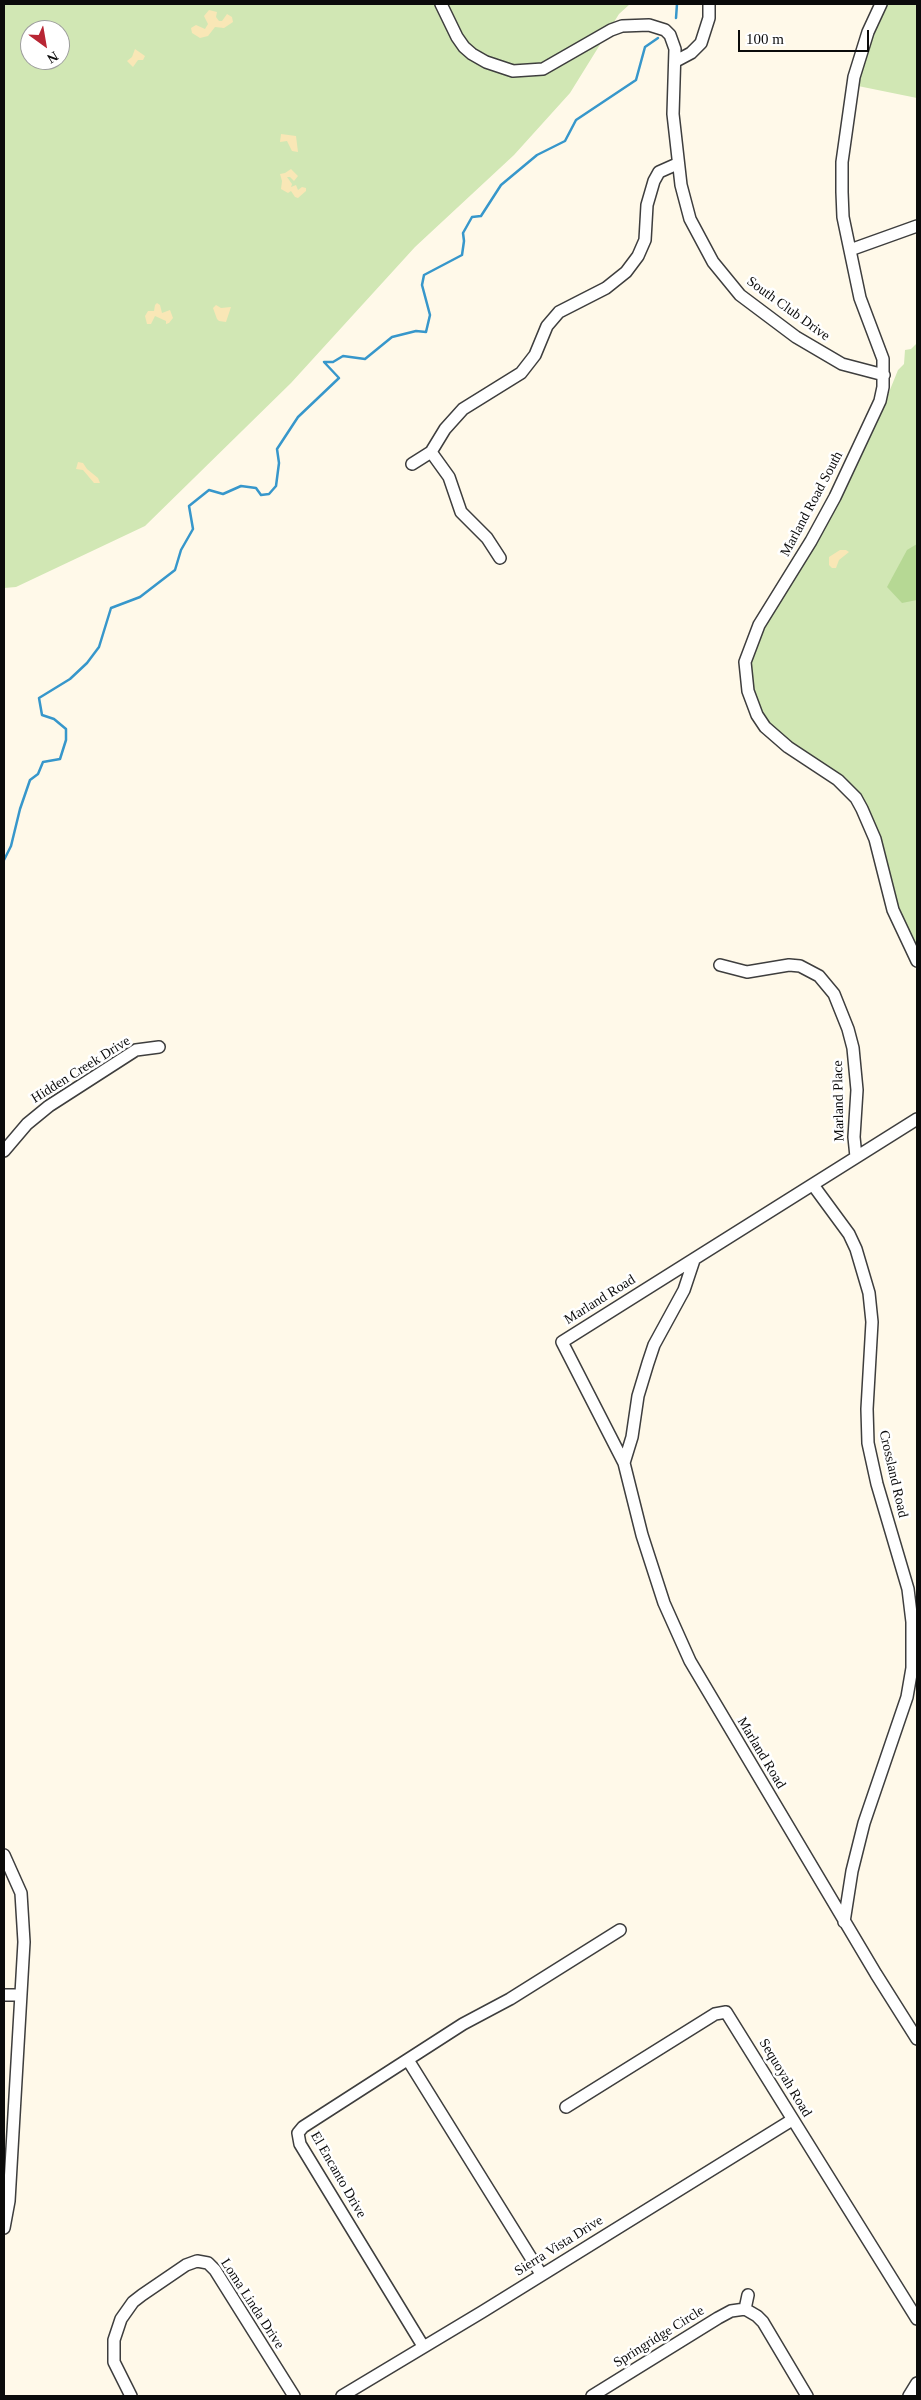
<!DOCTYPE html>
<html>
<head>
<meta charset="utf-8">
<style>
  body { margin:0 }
  #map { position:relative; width:921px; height:2400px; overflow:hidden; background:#fff9e9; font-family:Georgia,serif }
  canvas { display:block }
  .frame { position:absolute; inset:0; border:5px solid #0b0b0b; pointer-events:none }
  .north { position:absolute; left:20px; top:20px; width:50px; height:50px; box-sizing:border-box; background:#fff; border:1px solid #9d9d9d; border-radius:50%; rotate:148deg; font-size:14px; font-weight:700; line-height:20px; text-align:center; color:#0b0b0b }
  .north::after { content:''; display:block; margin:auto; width:18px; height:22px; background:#b82634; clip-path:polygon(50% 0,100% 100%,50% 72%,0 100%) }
  .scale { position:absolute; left:738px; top:30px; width:131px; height:22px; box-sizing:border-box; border:2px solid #0b0b0b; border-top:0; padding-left:6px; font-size:15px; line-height:18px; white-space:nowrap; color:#0b0b0b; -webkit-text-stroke:4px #fff; paint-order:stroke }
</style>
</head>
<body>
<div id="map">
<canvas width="921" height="2400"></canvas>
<div class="frame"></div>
<div class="north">N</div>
<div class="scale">100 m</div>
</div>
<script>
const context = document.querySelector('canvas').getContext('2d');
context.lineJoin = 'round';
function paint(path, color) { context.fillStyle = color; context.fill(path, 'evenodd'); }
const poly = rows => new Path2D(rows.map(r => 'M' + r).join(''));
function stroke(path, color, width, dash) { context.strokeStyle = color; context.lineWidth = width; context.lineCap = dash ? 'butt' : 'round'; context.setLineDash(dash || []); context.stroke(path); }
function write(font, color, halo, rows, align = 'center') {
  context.font = font + ' Georgia,serif'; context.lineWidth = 5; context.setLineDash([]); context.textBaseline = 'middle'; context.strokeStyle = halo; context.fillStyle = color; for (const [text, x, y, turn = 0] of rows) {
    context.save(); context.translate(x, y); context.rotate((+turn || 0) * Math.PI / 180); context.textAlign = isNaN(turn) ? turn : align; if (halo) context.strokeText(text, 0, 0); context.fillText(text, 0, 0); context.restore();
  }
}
paint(poly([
  [4,4,630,4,619,14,570,93,514,155,415,247,291,383,145,526,16,587,4,588],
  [30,30,60,30,60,60,30,60],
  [887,4,917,4,917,98,858,86,870,39],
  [917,343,917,952,898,909,873,818,846,778,792,744,767,723,754,695,751,667,752,655,763,629,808,558,843,493,883,407,898,370,904,364,905,350,911,349]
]), '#d1e7b4');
paint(poly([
  [917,544,917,600,902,603,887,587,907,550]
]), '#b6d894');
paint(poly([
  [209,10,217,12,216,17,219,21,222,21,227,14,232,17,233,22,224,28,215,27,208,36,200,38,192,33,191,28,196,25,205,29,208,24,204,16],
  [135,49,145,56,143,60,138,60,133,67,127,61,132,57],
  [281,134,296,136,298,152,292,151,287,141,280,142],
  [291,169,298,176,294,181,290,177,287,177,292,184,291,187,296,185,298,190,302,187,306,188,306,191,298,198,295,197,291,191,288,193,281,189,282,181,280,174,285,173],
  [157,303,160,305,162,313,170,310,173,318,169,323,166,324,166,321,155,316,151,324,147,324,145,316,148,311,154,311,155,305],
  [216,305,221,308,231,307,226,322,219,321,217,319,213,308],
  [78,462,83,463,87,469,98,478,100,483,94,483,83,470,76,469],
  [840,550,846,550,849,552,839,560,836,568,832,568,829,565,829,557]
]), '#f9e7b6');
stroke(poly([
  [676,18,677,4],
  [4,860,11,846,20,809,30,780,38,774,43,762,60,759,66,740,66,729,54,719,42,715,39,698,70,679,87,663,99,647,111,608,140,597,175,570,181,550,193,529,189,506,209,490,223,494,241,486,256,488,261,495,269,494,276,486,279,463,277,449,298,417,339,378,324,362,333,362,343,356,365,359,392,337,416,331,426,332,430,315,422,285,424,275,462,255,464,241,463,233,472,217,481,216,501,185,537,155,565,141,576,120,636,80,645,47,658,38]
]), '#3797cb', 2.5);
const minor = poly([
  [441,4,457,37,464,47,472,54,486,62,513,71,543,69,611,30,622,26,649,25,665,30,670,35,675,49,673,114,681,185,690,219,713,262,740,295,796,337,842,364,884,375],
  [881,4,868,32,854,77,842,162,842,192,843,217,860,298,883,359,883,387,880,401,835,497,811,541,759,625,745,662,748,691,757,715,765,727,788,747,838,780,856,798,862,809,875,839,893,910,917,961],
  [676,61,691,53,701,43,709,18,709,4],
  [850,250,917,226],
  [431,452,449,477,461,512,487,538,500,558],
  [412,464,431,452,445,429,463,409,521,373,535,355,547,326,559,312,606,288,626,272,638,256,645,240,647,205,654,181,659,172,677,164],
  [720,965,747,972,789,965,800,966,819,976,834,994,848,1029,853,1048,857,1090,854,1137,856,1157],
  [917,1119,562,1342,624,1463,642,1535,664,1603,690,1661,876,1974,917,2039],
  [4,1151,27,1124,49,1106,136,1050,159,1047],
  [813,1185,849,1234,856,1249,869,1293,872,1322,867,1409,868,1443,877,1484,908,1589,912,1622,912,1668,907,1697,864,1823,852,1871,844,1922],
  [624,1463,632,1437,638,1396,648,1363,654,1345,684,1290,694,1260],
  [4,1855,21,1893,24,1942,9,2201,4,2228],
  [4,1995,20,1995],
  [408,2060,541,2274],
  [566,2107,715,2014,726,2012,917,2319],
  [745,2309,748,2295],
  [423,2346,300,2144,298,2133,303,2127,463,2024,510,1999,620,1930],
  [131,2396,114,2362,114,2340,121,2319,133,2302,142,2295,186,2265,197,2261,208,2263,215,2270,294,2396],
  [342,2396,482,2312,792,2120],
  [592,2396,718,2318,731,2311,745,2309,757,2316,763,2322,807,2396],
  [909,2396,917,2383]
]);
stroke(minor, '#3e3e3e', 14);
stroke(minor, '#fff', 11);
write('14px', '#0b0b0b', '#fff', [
  ["South Club Drive",788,309,36],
  ["Marland Road South",812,504,-62],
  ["Hidden Creek Drive",81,1070,-32],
  ["Marland Place",839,1101,-91],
  ["Marland Road",600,1300,-32],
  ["Crossland Road",893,1474,77],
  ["Marland Road",761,1753,59],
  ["Sequoyah Road",785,2078,59],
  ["El Encanto Drive",338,2175,60],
  ["Sierra Vista Drive",559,2246,-32],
  ["Loma Linda Drive",252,2304,57],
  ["Springridge Circle",659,2337,-32]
]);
</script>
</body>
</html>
